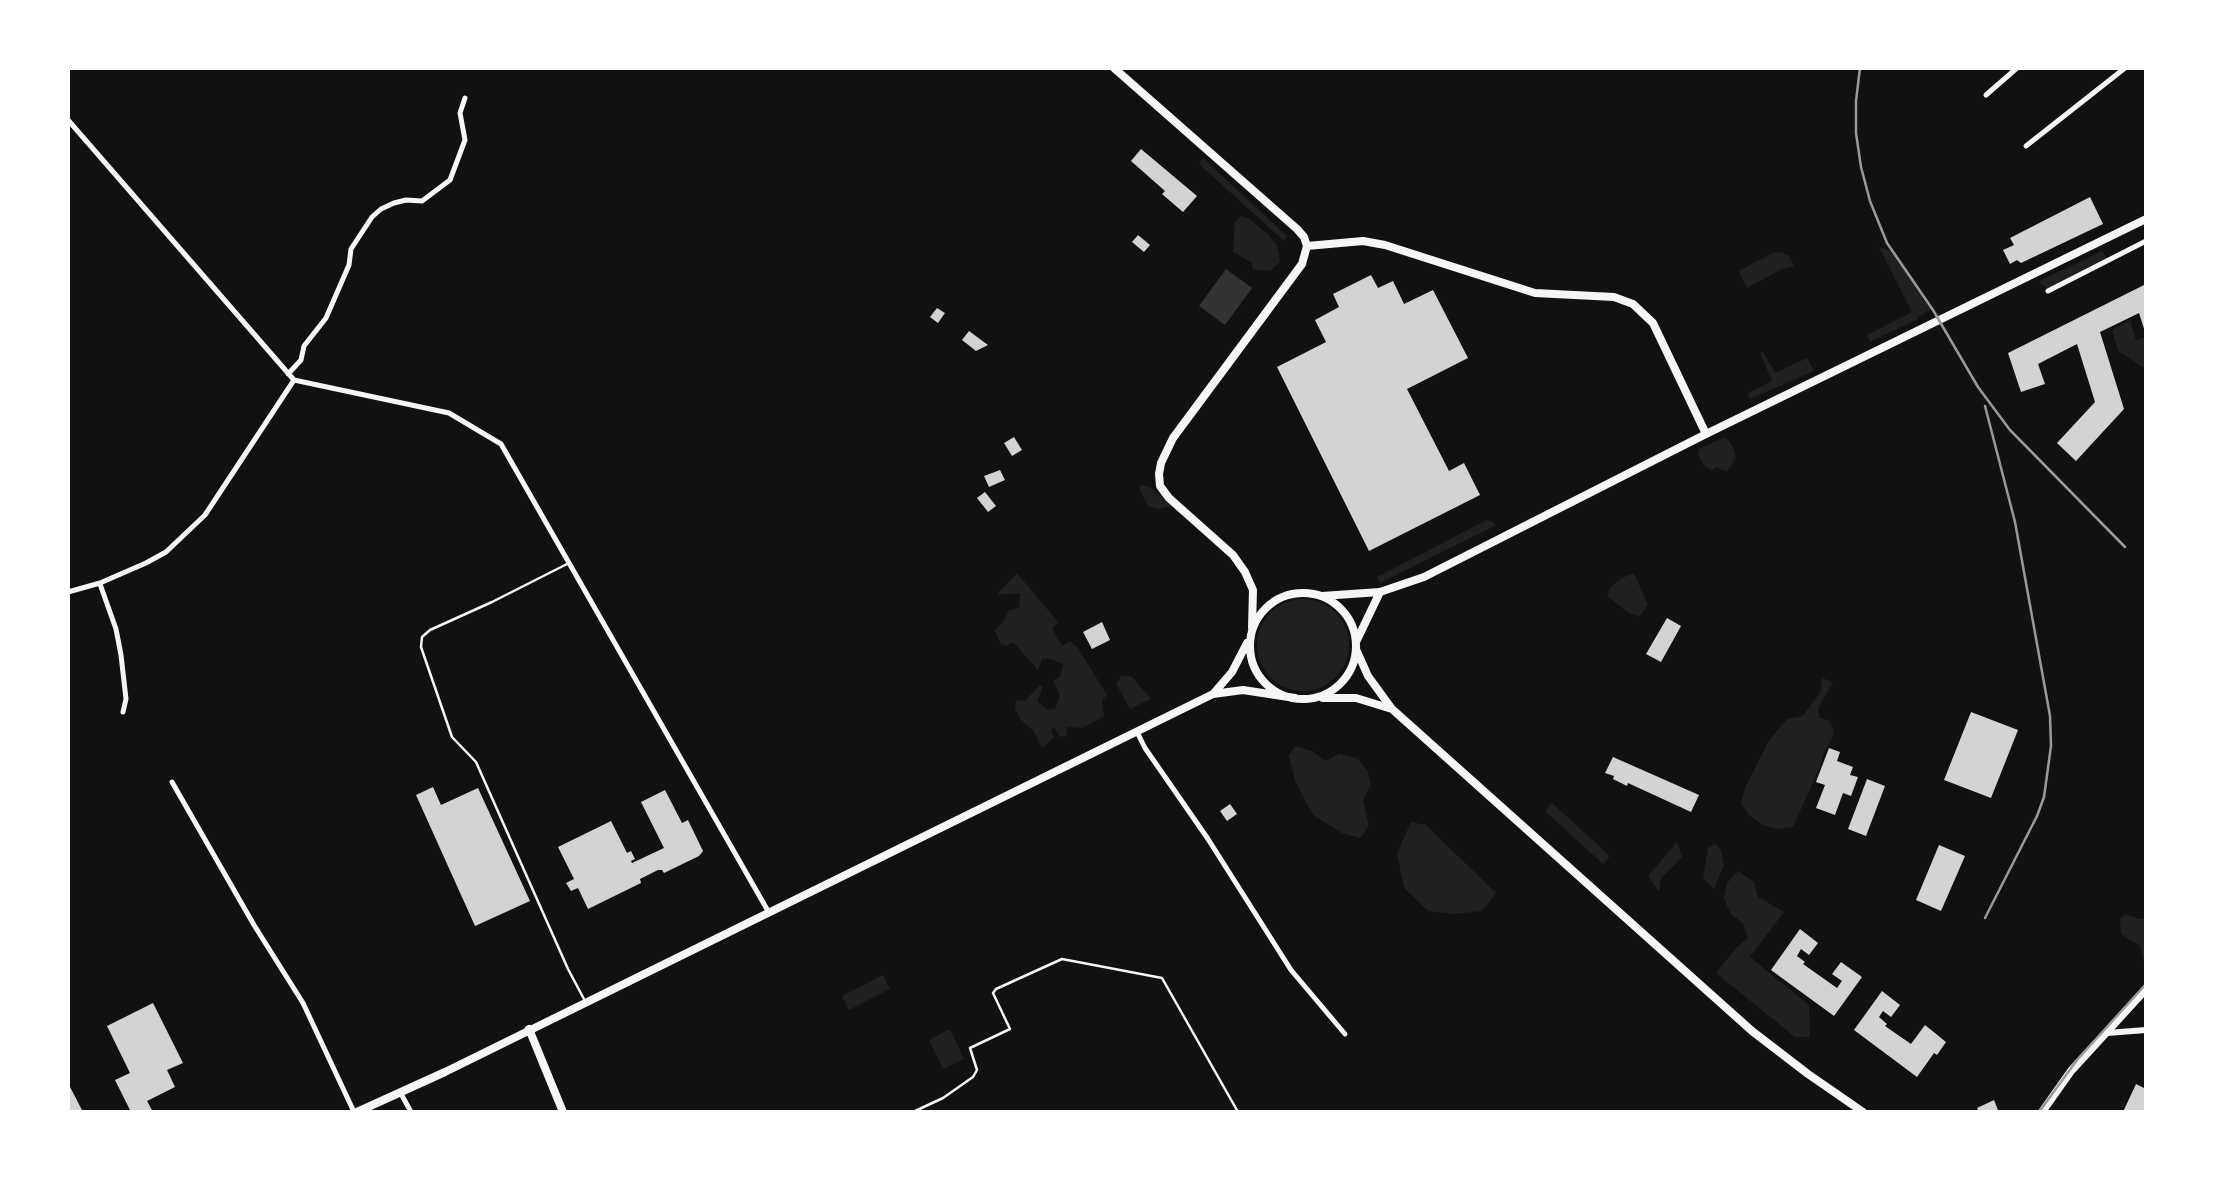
<!DOCTYPE html>
<html>
<head>
<meta charset="utf-8">
<style>
  body { margin:0 }
  #map { position:relative; width:2214px; height:1180px; overflow:hidden; background:#111; font-family:"Noto Sans",sans-serif }
  canvas { display:block }
  .frame { position:absolute; inset:0; border:70px solid #fff; pointer-events:none }
</style>
</head>
<body>
<div id="map">
<canvas width="2214" height="1180"></canvas>
<div class="frame"></div>
</div>
<script>
const context = document.querySelector('canvas').getContext('2d');
context.lineJoin = 'round';
function paint(path, color) { context.fillStyle = color; context.fill(path, 'evenodd'); }
const poly = rows => new Path2D(rows.map(r => 'M' + r).join(''));
function stroke(path, color, width, dash) { context.strokeStyle = color; context.lineWidth = width; context.lineCap = dash ? 'butt' : 'round'; context.setLineDash(dash || []); context.stroke(path); }
paint(poly([
  [1203,158,1287,236,1284,241,1199,164],
  [1241,216,1248,218,1269,235,1277,246,1280,262,1270,271,1253,269,1251,262,1233,252,1235,222],
  [1879,247,1893,252,1932,309,1918,317,1918,319,1870,342,1867,335,1912,312],
  [2102,251,2108,260,2050,290,2038,282],
  [1780,252,1789,256,1794,266,1782,269,1747,288,1739,272,1740,270,1773,253],
  [2130,320,2136,340,2146,337,2146,369,2118,351,2112,330],
  [1763,352,1775,373,1807,358,1814,371,1750,399,1748,393,1772,381,1760,353],
  [1725,437,1732,445,1736,458,1727,472,1717,467,1713,470,1709,469,1703,464,1698,455,1699,449],
  [1143,485,1150,487,1172,506,1157,509,1148,506,1139,488,1139,486],
  [1487,520,1493,522,1495,526,1380,583,1377,577],
  [1017,573,1058,622,1052,628,1062,646,1070,641,1078,648,1107,695,1102,701,1104,716,1083,728,1067,727,1066,736,1060,737,1054,727,1051,730,1054,738,1042,748,1033,730,1021,720,1015,708,1016,700,1025,701,1040,685,1043,687,1037,701,1048,710,1055,709,1060,696,1053,680,1060,677,1063,664,1048,658,1042,659,1038,670,1013,642,1006,646,1000,643,995,630,1003,622,1008,611,1019,607,1020,593,996,595],
  [1634,573,1648,605,1639,617,1629,613,1607,596,1610,588,1620,579],
  '1257 645a46 46 0 1 1 92 0a46 46 0 1 1-92 0Z',
  [1121,676,1131,676,1151,699,1130,709,1116,684],
  [1822,678,1833,682,1818,709,1820,718,1830,721,1834,731,1832,739,1824,753,1819,769,1793,827,1777,829,1763,825,1750,816,1741,803,1745,788,1770,739,1787,719,1803,716,1821,691],
  [1295,746,1312,751,1326,761,1339,754,1357,758,1368,772,1371,784,1363,800,1369,826,1360,838,1342,833,1313,815,1295,781,1289,756],
  [1552,803,1610,856,1603,864,1545,811],
  [1411,822,1426,825,1496,893,1482,911,1453,914,1428,911,1404,888,1397,853],
  [1677,842,1682,857,1661,879,1659,892,1648,876],
  [1715,844,1721,850,1724,865,1714,889,1703,878,1708,847],
  [1738,871,1754,882,1758,897,1784,912,1750,957,1809,1005,1810,1037,1795,1037,1716,973,1736,948,1748,938,1743,923,1731,914,1724,899,1727,883],
  [2125,914,2139,919,2145,919,2146,915,2146,961,2143,960,2140,946,2121,934,2120,919],
  [883,975,890,989,849,1010,842,996],
  [950,1029,964,1059,943,1069,929,1040]
]), '#202020');
paint(poly([
  [1226,269,1252,288,1225,325,1199,306]
]), '#333');
paint(poly([
  [1141,149,1197,196,1183,212,1162,194,1165,191,1131,161],
  [2090,197,2103,224,2021,263,2017,260,2010,264,2003,250,2014,245,2010,238],
  [1138,235,1150,245,1144,252,1132,242],
  [1371,275,1378,288,1393,281,1404,304,1433,290,1468,358,1407,389,1449,471,1464,463,1480,495,1369,551,1277,367,1326,342,1315,320,1339,307,1333,294],
  [2146,284,2146,335,2139,313,2100,332,2124,409,2076,461,2057,443,2095,402,2077,344,2038,364,2045,384,2021,392,2008,353],
  [937,308,945,313,938,323,930,317],
  [969,331,988,345,976,351,962,340],
  [1014,437,1022,450,1012,456,1004,443],
  [1000,470,1005,480,989,487,984,476],
  [985,492,996,506,988,512,977,498],
  [1667,618,1681,626,1661,662,1646,654],
  [1102,622,1110,640,1092,649,1083,632],
  [1971,712,2018,730,1991,798,1944,780],
  [1829,748,1840,752,1837,761,1853,767,1850,775,1858,777,1851,796,1843,793,1835,815,1816,808,1825,785,1816,782],
  [1613,757,1699,795,1691,812,1628,783,1627,786,1613,779,1614,776,1605,773],
  [1867,779,1885,786,1866,836,1848,829],
  [433,787,441,805,478,788,530,901,475,926,416,795],
  [665,790,682,823,688,820,703,851,699,856,664,873,662,870,658,870,640,879,641,883,588,909,578,888,571,891,566,883,574,879,558,847,611,821,627,853,631,851,635,859,631,861,632,863,664,848,641,802],
  [1230,804,1237,814,1227,821,1220,811],
  [1939,845,1965,856,1941,911,1916,900],
  [1800,929,1818,943,1809,955,1801,949,1797,956,1805,962,1803,964,1837,988,1842,981,1832,974,1841,962,1862,977,1834,1016,1771,970],
  [1882,991,1900,1005,1891,1017,1883,1011,1879,1017,1887,1024,1885,1026,1911,1044,1925,1025,1946,1042,1937,1055,1934,1053,1917,1077,1854,1030],
  [153,1003,183,1063,167,1070,175,1087,147,1101,153,1112,131,1112,115,1080,130,1073,107,1026],
  [68,1083,83,1112,68,1112],
  [2136,1084,2146,1089,2146,1112,2123,1112],
  [1994,1100,1998,1110,1979,1112,1977,1108]
]), '#d3d3d3');
stroke(poly([
  [569,563,492,602,430,630,422,637,421,647,452,737,476,762,568,969,585,1001],
  [913,1112,943,1098,973,1077,977,1070,970,1048,1010,1029,993,993,996,989,1062,959,1162,978,1238,1112]
]), '#f5f5f5', 2.5);
stroke(poly([
  [1986,95,2017,68],
  [68,120,294,380,449,413,501,444,768,911],
  [2026,146,2125,68],
  [2048,291,2146,241],
  [288,374,301,360,304,346,326,318,349,265,351,249,372,217,381,209,394,203,406,200,422,201,450,180,465,140,460,113,465,98],
  [100,584,116,629,121,655,126,699,123,712],
  [68,592,100,583,146,563,166,552,205,515,294,380],
  [1137,732,1145,748,1208,839,1291,970,1345,1034],
  [172,782,254,925,303,1003,354,1112],
  [400,1092,411,1112]
]), '#f5f5f5', 5);
stroke(poly([
  [2107,1033,2146,1030]
]), '#f5f5f5', 6);
stroke(poly([
  [1114,68,1297,229,1304,237,1307,246,1302,264,1173,438,1161,463,1159,474,1160,486,1169,498,1233,555,1245,572,1253,590,1252,627],
  [1307,246,1363,241,1385,245,1535,293,1614,297,1633,304,1653,323,1706,434],
  [529,1029,563,1112],
  [2042,1112,2071,1071,2146,989]
]), '#f5f5f5', 8);
stroke(poly([
  '1250 646a53 53 0 1 1 106 0a53 53 0 1 1-106 0Z',
  [1322,596,1380,592,1424,577,1706,434,2146,219],
  [1356,642,1380,592],
  [1356,649,1368,676,1392,709,1752,1031,1808,1074,1863,1112],
  [1214,693,1232,672,1247,643],
  [1323,698,1356,698,1392,709],
  [357,1112,445,1072,1213,694,1243,690,1295,698]
]), '#f5f5f5', 8);
stroke(poly([
  [2039,1112,2077,1060,2146,984]
]), '#9a9a9a', 2.5);
stroke(poly([
  [1860,68,1856,101,1856,133,1861,167,1870,201,1887,243,1933,310,1978,387,2010,430,2125,547],
  [1985,406,2015,522,2050,716,2051,746,2044,797,2037,816,1985,918]
]), '#9a9a9a', 2.5);
</script>
</body>
</html>
